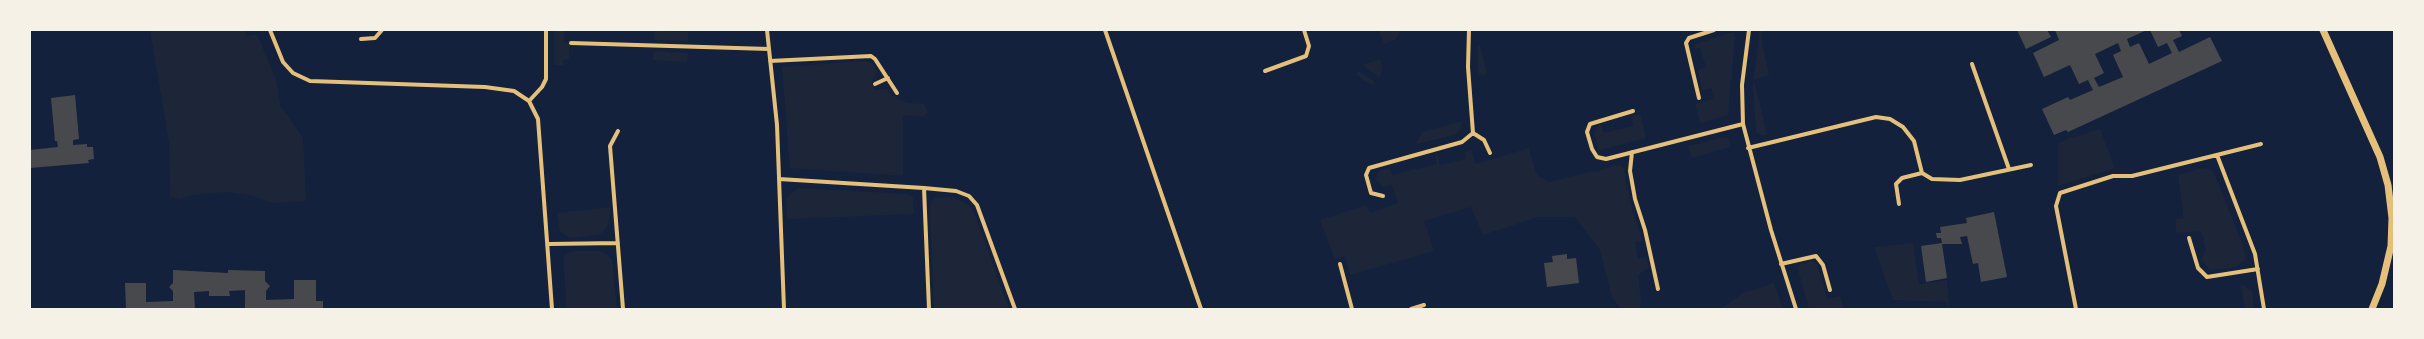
<!DOCTYPE html>
<html>
<head>
<meta charset="utf-8">
<style>
  body { margin:0 }
  #map { position:relative; width:2424px; height:339px; overflow:hidden; background:#14213d; font-family:"Nunito Sans",sans-serif }
  canvas { display:block }
  .frame { position:absolute; inset:0; border:31px solid #f6f1e7; pointer-events:none }
</style>
</head>
<body>
<div id="map">
<canvas width="2424" height="339"></canvas>
<div class="frame"></div>
</div>
<script>
const context = document.querySelector('canvas').getContext('2d');
context.lineJoin = 'round';
function paint(path, color) { context.fillStyle = color; context.fill(path, 'evenodd'); }
const poly = rows => new Path2D(rows.map(r => 'M' + r).join(''));
function stroke(path, color, width, dash) { context.strokeStyle = color; context.lineWidth = width; context.lineCap = dash ? 'butt' : 'round'; context.setLineDash(dash || []); context.stroke(path); }
paint(poly([
  [150,30,245,30,247,36,257,34,276,80,280,105,303,138,306,201,272,203,250,195,226,192,192,195,180,199,170,197,169,142],
  [554,30,565,30,564,42,570,43,569,59,563,60,563,65,554,65],
  [1379,30,1401,30,1395,40,1384,44],
  [1760,30,1762,30,1762,43,1769,75,1754,80,1767,135,1763,136,1756,132,1753,84],
  [655,31,688,32,688,41,654,40],
  [1730,33,1733,33,1735,37,1728,115,1700,123,1695,104,1714,99,1711,88,1703,90,1697,70,1706,67,1700,48,1695,49,1694,46,1695,44],
  [1480,45,1487,74,1478,76,1477,46],
  [653,51,688,53,687,62,653,60],
  [1380,59,1383,70,1379,77,1362,65],
  [865,61,873,64,877,71,875,77,871,80,875,90,887,89,892,97,894,95,897,99,907,103,924,104,928,112,924,117,903,115,903,176,790,168,782,67],
  [1358,71,1374,81,1372,85,1356,75],
  [1640,114,1646,138,1600,150,1598,148,1594,134,1598,125,1601,125,1604,133,1633,126,1631,117],
  [1462,121,1460,129,1455,135,1416,144,1422,132],
  [2100,129,2115,168,2058,186,2058,144,2067,139],
  [1725,137,1729,138,1731,147,1692,158,1688,146],
  [1529,148,1536,174,1549,182,1590,172,1597,172,1614,165,1623,166,1632,210,1643,241,1635,242,1638,259,1646,257,1649,268,1638,275,1641,301,1640,309,1621,309,1612,297,1600,250,1575,217,1538,217,1483,235,1471,207,1424,221,1434,251,1350,275,1345,256,1335,259,1320,220,1366,205,1370,213,1398,203,1392,185,1383,187,1376,181,1377,174,1382,169,1389,168,1392,175,1437,164,1435,156,1437,155,1440,165,1466,159,1465,152,1471,150,1476,164],
  [2203,168,2209,169,2214,173,2243,246,2246,259,2236,267,2210,270,2201,260,2206,249,2201,231,2176,233,2176,219,2184,218,2178,175],
  [798,188,907,194,913,197,914,214,787,219,786,198],
  [953,197,970,206,976,218,1009,309,934,309,930,211,931,202,935,198],
  [611,207,608,224,603,232,598,235,571,238,560,232,557,213],
  [1913,243,1919,284,1947,280,1949,308,1946,302,1893,300,1874,247],
  [574,251,600,251,607,254,612,260,617,309,566,309,564,256],
  [1811,261,1817,264,1827,299,1840,296,1844,309,1809,309,1797,266],
  [1774,283,1783,309,1720,309,1743,293],
  [2241,284,2252,291,2254,309,2245,309]
]), '#1d2539');
paint(poly([
  [2017,30,2047,30,2051,37,2026,49],
  [2055,30,2147,30,2127,39,2130,47,2139,43,2149,64,2172,53,2167,43,2158,47,2150,30,2179,30,2182,36,2173,40,2179,52,2210,37,2222,61,2068,132,2066,130,2054,135,2042,109,2068,97,2070,100,2093,90,2088,80,2079,84,2070,65,2044,77,2033,53,2059,40],
  [2118,43,2121,51,2113,55,2123,77,2099,87,2094,78,2104,73,2095,54],
  [75,95,79,139,73,140,73,145,87,144,87,147,93,147,94,159,88,160,89,163,30,168,30,150,58,147,57,141,55,141,51,98],
  [1994,212,2007,277,1981,282,1978,263,1973,264,1967,236,1960,237,1962,244,1942,244,1947,278,1926,282,1921,246,1942,243,1941,238,1937,238,1936,233,1941,233,1940,227,1967,223,1966,218],
  [1567,254,1567,259,1576,258,1579,283,1547,287,1544,263,1553,262,1552,256],
  [173,270,228,273,228,270,265,271,265,281,270,286,266,291,266,300,294,299,294,280,316,280,316,301,323,301,323,309,245,309,245,290,229,291,230,296,209,296,209,291,194,292,195,309,126,309,125,283,146,283,146,302,173,301,173,291,169,287,173,283]
]), '#48494c');
stroke(poly([
  [270,30,283,62,293,73,310,81,485,87,514,91,529,101,538,119,552,309],
  [767,30,777,125,784,309],
  [1105,30,1201,309],
  [1749,30,1742,85,1743,124,1771,230,1796,309],
  [361,39,375,38,382,30],
  [571,43,769,49],
  [770,61,871,56,875,59,897,93],
  [1972,64,2009,169],
  [1265,71,1306,56,1309,46,1304,30],
  [875,84,888,78],
  [1699,98,1686,43,1689,38,1714,30],
  [529,101,542,87,546,79,546,30],
  [1633,111,1590,124,1587,132,1592,149,1597,157,1606,159,1743,124],
  [618,131,610,146,623,309],
  [1473,133,1484,140,1490,153],
  [1748,148,1876,117,1890,119,1903,127,1914,141,1922,173,1932,179,1960,180,2031,165],
  [1632,152,1630,171,1635,199,1645,230,1658,289],
  [2217,155,2255,254,2264,309],
  [779,179,924,188],
  [1383,196,1371,193,1366,175,1369,168,1462,142,1473,133,1468,67,1469,30],
  [1899,204,1896,184,1902,178,1922,173],
  [2189,238,2198,268,2207,277,2258,269],
  [549,244,618,243],
  [1340,264,1352,309],
  [1781,264,1816,256,1823,265,1830,290],
  [929,309,924,188,956,191,969,196,977,205,1015,309],
  [1411,309,1424,305],
  [2076,309,2056,206,2060,193,2113,176,2132,176,2261,144]
]), '#e5c07b', 4);
stroke(poly([
  [2323,30,2380,157,2388,185,2392,218,2391,246,2382,284,2372,309]
]), '#e5c07b', 7);
</script>
</body>
</html>
